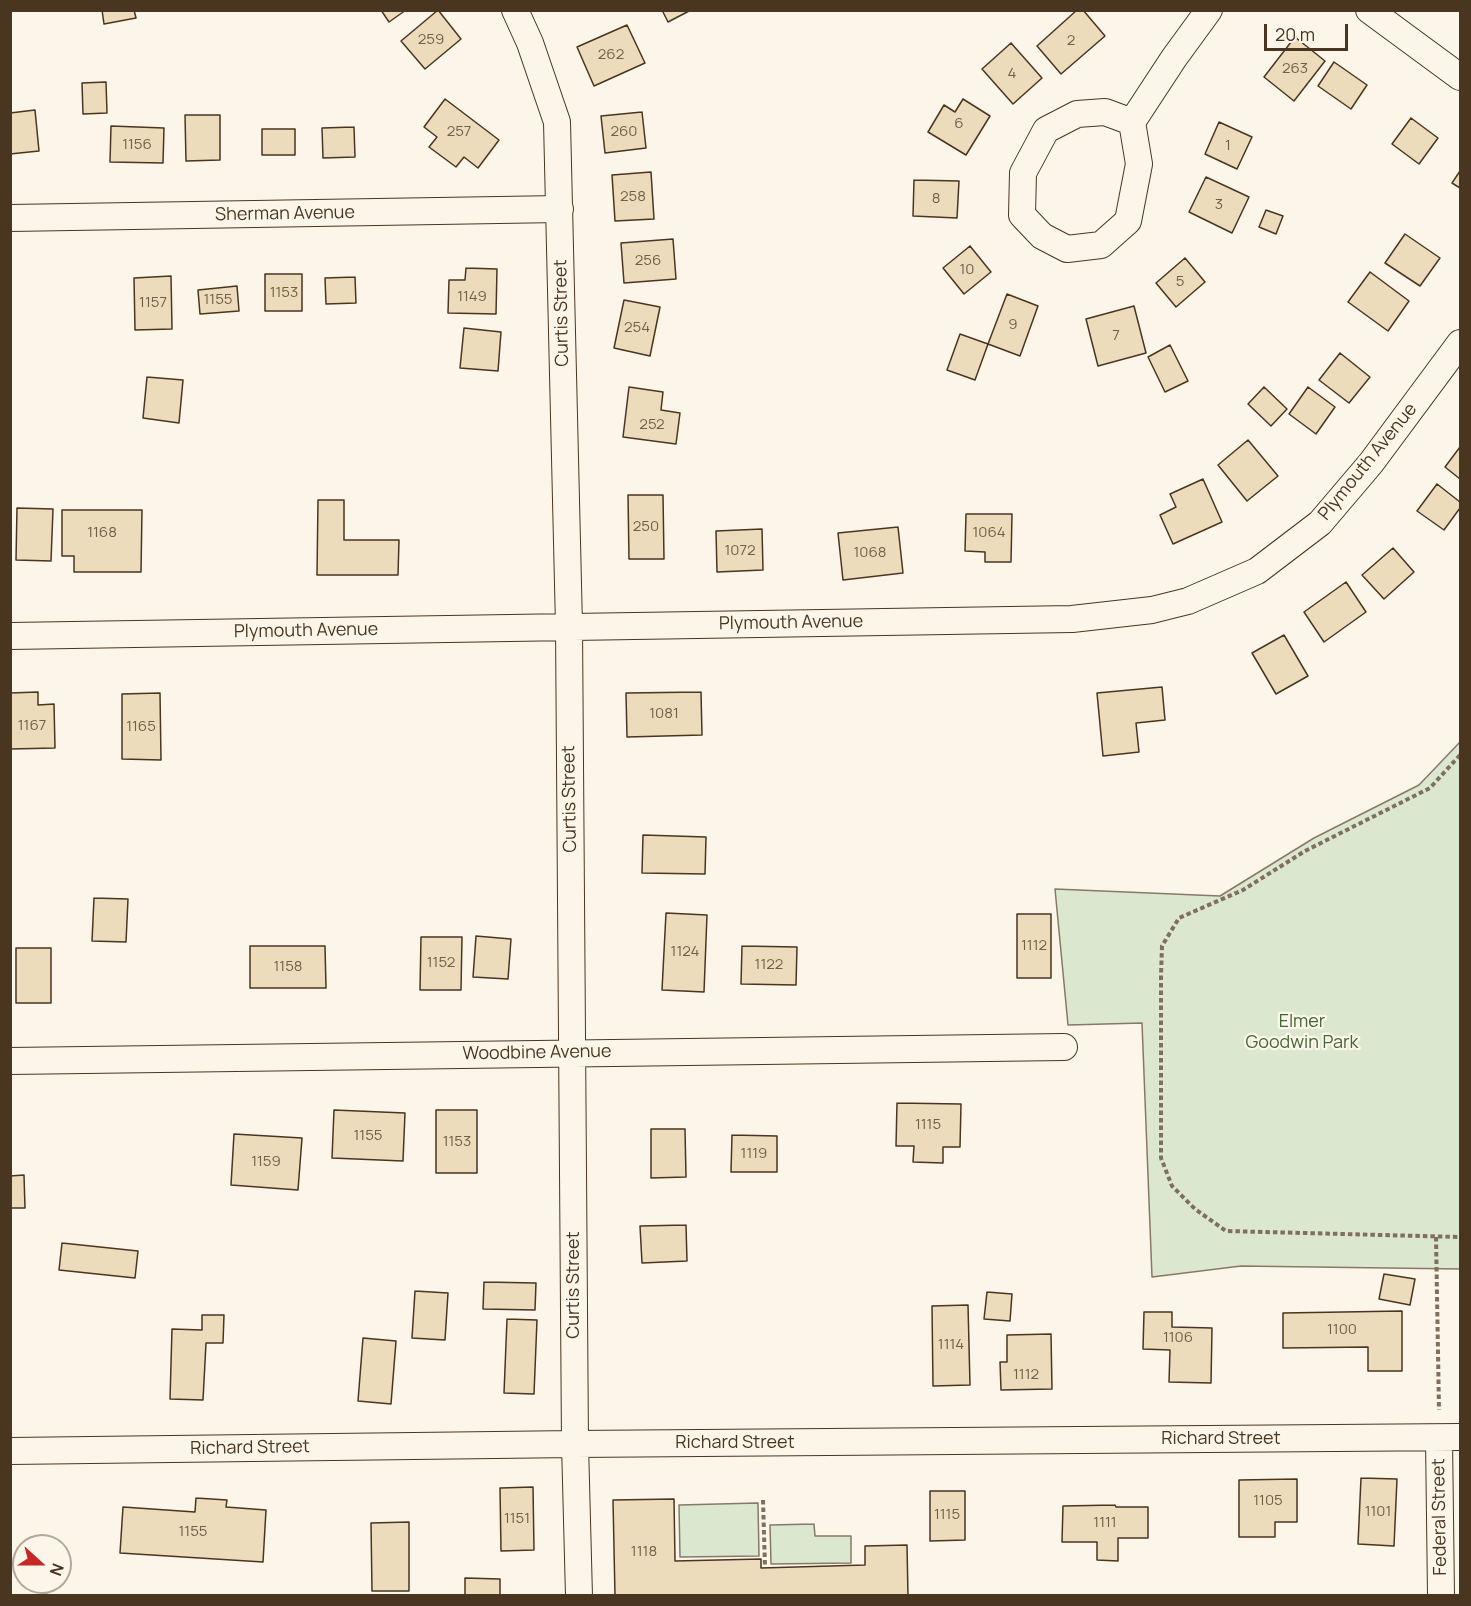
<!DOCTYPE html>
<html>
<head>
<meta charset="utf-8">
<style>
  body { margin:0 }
  #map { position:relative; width:1471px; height:1606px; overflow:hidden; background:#fbf6e9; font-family:Manrope,sans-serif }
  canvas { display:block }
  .frame { position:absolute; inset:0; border:12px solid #4a3520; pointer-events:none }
  .north { position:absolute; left:12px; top:1534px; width:60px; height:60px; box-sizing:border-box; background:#fbf6e9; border:2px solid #b4a999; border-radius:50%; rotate:111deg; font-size:16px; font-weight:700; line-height:24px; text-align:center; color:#4a3520 }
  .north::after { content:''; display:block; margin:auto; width:21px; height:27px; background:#c62828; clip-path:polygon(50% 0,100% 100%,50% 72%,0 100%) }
  .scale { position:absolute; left:1264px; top:24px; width:84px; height:27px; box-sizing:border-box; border:3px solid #4a3520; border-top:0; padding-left:8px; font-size:18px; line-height:21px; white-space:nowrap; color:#4a3520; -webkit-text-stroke:4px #fbf6e9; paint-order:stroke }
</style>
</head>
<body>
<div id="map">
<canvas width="1471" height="1606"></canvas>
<div class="frame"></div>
<div class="north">N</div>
<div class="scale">20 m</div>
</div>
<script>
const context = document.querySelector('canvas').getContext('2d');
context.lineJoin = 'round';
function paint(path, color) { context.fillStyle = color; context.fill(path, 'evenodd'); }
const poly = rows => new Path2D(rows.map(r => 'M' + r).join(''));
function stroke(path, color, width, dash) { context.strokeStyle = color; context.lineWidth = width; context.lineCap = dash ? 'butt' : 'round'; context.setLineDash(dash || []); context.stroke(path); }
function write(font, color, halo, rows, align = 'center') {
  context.font = font + ' Manrope,sans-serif'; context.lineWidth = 4.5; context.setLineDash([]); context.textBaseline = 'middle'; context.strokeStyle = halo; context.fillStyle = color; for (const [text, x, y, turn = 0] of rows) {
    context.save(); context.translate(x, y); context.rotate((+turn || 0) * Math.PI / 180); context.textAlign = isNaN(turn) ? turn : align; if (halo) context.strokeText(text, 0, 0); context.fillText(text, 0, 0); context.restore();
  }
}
const green = poly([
  [1460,742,1460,1269,1241,1266,1152,1277,1142,1023,1068,1025,1055,889,1220,896,1314,838,1419,785,1460,742],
  [758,1503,759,1556,680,1557,679,1505,758,1503],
  [814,1524,815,1536,851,1536,851,1563,771,1564,770,1525,814,1524]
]);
paint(green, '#dce7d0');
stroke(green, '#887966', 1.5);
const building = poly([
  [102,10,134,10,136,18,104,24,102,10],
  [381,10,406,10,389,22,381,10],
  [438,10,461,39,425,69,401,41,438,10],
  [662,10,691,10,668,22,662,10],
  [1077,10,1083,10,1105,36,1061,74,1037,46,1077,10],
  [627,25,645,63,594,86,577,47,627,25],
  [1295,37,1325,61,1294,101,1264,77,1295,37],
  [1011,43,1042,78,1013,104,982,69,1011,43],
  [1334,62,1367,85,1351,109,1318,86,1334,62],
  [106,82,107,113,83,114,82,83,106,82],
  [445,99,499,140,478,168,464,157,456,167,429,147,437,137,424,127,445,99],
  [963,99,990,116,966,155,928,132,944,105,955,112,963,99],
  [35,110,39,151,10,154,10,113,35,110],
  [642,112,646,148,605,153,601,116,642,112],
  [185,115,220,115,220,160,186,161,185,115],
  [1411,118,1438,138,1419,164,1392,144,1411,118],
  [1219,122,1252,137,1237,169,1205,154,1219,122],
  [111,126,164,128,163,163,110,162,111,126],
  [354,127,355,157,323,158,322,128,354,127],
  [262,129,295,129,295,155,262,155,262,129],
  [1460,171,1460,188,1452,183,1460,171],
  [651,172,654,219,615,221,612,175,651,172],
  [1206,177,1249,197,1232,233,1189,212,1206,177],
  [914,180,959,181,957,218,913,216,914,180],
  [1266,210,1283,216,1276,234,1259,227,1266,210],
  [1405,234,1440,258,1420,286,1385,263,1405,234],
  [673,239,676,279,624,283,621,243,673,239],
  [970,246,991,272,964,294,943,268,970,246],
  [1185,258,1205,282,1176,307,1156,283,1185,258],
  [466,268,497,269,496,314,448,313,449,280,465,280,466,268],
  [1370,272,1409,301,1388,331,1348,302,1370,272],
  [265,274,302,274,302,311,265,311,265,274],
  [171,276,172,329,135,330,134,278,171,276],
  [355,277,356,303,326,304,325,278,355,277],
  [237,286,239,311,200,314,198,290,237,286],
  [1007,294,1038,306,1020,356,988,344,1007,294],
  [624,300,660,307,650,356,614,348,624,300],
  [1134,306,1146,353,1098,366,1086,319,1134,306],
  [464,328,501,332,498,371,460,368,464,328],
  [960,334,988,344,975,380,947,370,960,334],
  [1170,345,1188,381,1165,392,1148,357,1170,345],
  [1340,353,1370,377,1349,403,1319,380,1340,353],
  [147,377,183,380,179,423,143,418,147,377],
  [629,387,663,392,661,410,680,413,676,444,623,437,629,387],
  [1264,387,1287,409,1271,426,1248,404,1264,387],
  [1308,387,1335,407,1316,434,1289,414,1308,387],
  [1248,440,1278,476,1247,501,1218,465,1248,440],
  [1460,447,1460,479,1445,467,1460,447],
  [1203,479,1222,522,1173,544,1160,515,1176,507,1170,494,1203,479],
  [1437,484,1460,502,1460,508,1444,530,1417,511,1437,484],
  [628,495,663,495,664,559,629,559,628,495],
  [318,500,344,500,344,540,399,540,398,575,317,575,318,500],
  [17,508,53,509,51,561,16,560,17,508],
  [62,510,142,510,141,572,74,572,74,556,62,556,62,510],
  [966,514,1012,514,1011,562,985,562,985,552,965,551,966,514],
  [898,527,903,573,843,580,838,533,898,527],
  [762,529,763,570,717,572,716,531,762,529],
  [1393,548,1414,572,1384,599,1362,575,1393,548],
  [1346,582,1366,612,1324,642,1304,612,1346,582],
  [1284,635,1308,676,1276,694,1252,653,1284,635],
  [1162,687,1165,720,1136,723,1139,752,1103,756,1097,693,1162,687],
  [38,692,38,705,54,704,55,748,10,749,10,693,38,692],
  [701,692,702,735,627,737,626,693,701,692],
  [160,693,161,760,122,759,122,694,160,693],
  [643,835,706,837,705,874,642,873,643,835],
  [94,898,128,899,126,942,92,941,94,898],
  [666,913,707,915,704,992,662,990,666,913],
  [1017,914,1051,914,1051,978,1017,978,1017,914],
  [476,936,511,939,508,979,473,977,476,936],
  [421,937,462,937,461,990,420,990,421,937],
  [250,946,325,946,326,988,250,988,250,946],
  [742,946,797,947,796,985,741,984,742,946],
  [16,948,51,948,51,1003,16,1003,16,948],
  [897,1103,961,1104,960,1147,943,1147,943,1163,913,1162,914,1146,896,1146,897,1103],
  [334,1110,405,1113,403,1161,332,1158,334,1110],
  [436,1110,477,1110,477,1173,436,1173,436,1110],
  [651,1129,685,1129,686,1177,651,1178,651,1129],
  [234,1134,302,1138,298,1190,231,1185,234,1134],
  [732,1135,777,1136,777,1172,731,1172,732,1135],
  [24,1175,25,1208,10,1208,10,1176,24,1175],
  [686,1225,687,1261,642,1263,640,1226,686,1225],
  [62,1243,138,1251,135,1278,59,1270,62,1243],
  [1384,1274,1415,1279,1410,1305,1379,1299,1384,1274],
  [484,1282,536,1283,535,1310,483,1309,484,1282],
  [415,1291,448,1293,445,1340,412,1338,415,1291],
  [987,1292,1012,1294,1010,1321,984,1319,987,1292],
  [968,1305,970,1385,933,1386,932,1306,968,1305],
  [1402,1311,1402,1371,1368,1371,1368,1347,1283,1348,1283,1313,1402,1311],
  [1144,1312,1172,1312,1172,1327,1212,1328,1211,1383,1169,1382,1170,1350,1143,1349,1144,1312],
  [202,1315,224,1315,223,1343,206,1343,203,1400,170,1399,172,1329,202,1330,202,1315],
  [507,1319,537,1320,534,1394,504,1393,507,1319],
  [1051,1334,1052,1389,1001,1390,1000,1362,1007,1362,1007,1335,1051,1334],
  [363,1338,396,1341,391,1404,358,1401,363,1338],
  [1361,1478,1397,1479,1394,1546,1358,1544,1361,1478],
  [1297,1479,1297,1522,1275,1522,1275,1537,1239,1537,1239,1480,1297,1479],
  [533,1487,534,1550,501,1551,500,1488,533,1487],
  [930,1491,965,1491,965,1540,930,1541,930,1491],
  [196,1498,227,1500,226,1507,266,1510,263,1562,120,1553,123,1507,195,1512,196,1498],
  [674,1499,675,1561,761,1559,761,1568,865,1565,865,1546,907,1545,908,1596,615,1596,613,1500,674,1499],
  [1115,1505,1116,1507,1148,1507,1148,1538,1118,1538,1118,1561,1097,1560,1097,1542,1062,1542,1063,1506,1115,1505],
  [409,1522,409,1591,372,1591,371,1523,409,1522],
  [465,1578,500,1579,500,1596,465,1596,465,1578]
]);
paint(building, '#ecdcbc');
stroke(building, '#4a3520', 1.5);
const minor = poly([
  [515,10,530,43,557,122,569,626,575,1444,579,1596],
  [1369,10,1460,77],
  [1132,122,1105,112,1077,114,1046,130,1023,173,1022,215,1042,236,1067,249,1101,245,1128,221,1139,164,1132,122,1174,58,1209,10],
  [10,218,560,209],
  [10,636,1072,619,1152,610,1188,601,1257,571,1320,523,1371,463,1460,343],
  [10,1061,1064,1047],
  [1439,1438,1441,1596],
  [10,1451,575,1444,1460,1437]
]);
stroke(minor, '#4a3520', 28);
stroke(poly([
  [1460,755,1430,788,1305,851,1243,890,1179,918,1162,946,1161,975,1161,1158,1172,1186,1195,1209,1226,1231,1460,1237],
  [1436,1237,1439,1410],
  [763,1500,765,1567]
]), '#7f6f5c', 4, [4.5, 3]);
stroke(minor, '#fbf6e9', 26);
write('15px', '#725f47', null, [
  ["259",431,40],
  ["2",1071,41],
  ["262",611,55],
  ["263",1295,69],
  ["4",1012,74],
  ["6",959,124],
  ["257",459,132],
  ["260",624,132],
  ["1156",137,145],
  ["1",1228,146],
  ["258",633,197],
  ["8",936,199],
  ["3",1219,205],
  ["256",648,261],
  ["10",967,270],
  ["5",1180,282],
  ["1153",284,293],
  ["1149",472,297],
  ["1155",218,300],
  ["1157",153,303],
  ["9",1013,325],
  ["254",637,328],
  ["7",1116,336],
  ["252",652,425],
  ["250",646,527],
  ["1168",102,533],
  ["1064",989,533],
  ["1072",740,551],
  ["1068",870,553],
  ["1081",664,714],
  ["1167",32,726],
  ["1165",141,727],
  ["1112",1034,946],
  ["1124",685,952],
  ["1152",441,963],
  ["1122",769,965],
  ["1158",288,967],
  ["1115",928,1125],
  ["1155",368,1136],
  ["1153",457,1142],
  ["1119",754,1154],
  ["1159",266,1162],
  ["1100",1342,1330],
  ["1106",1178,1338],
  ["1114",951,1345],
  ["1112",1026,1375],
  ["1105",1268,1501],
  ["1101",1378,1512],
  ["1115",947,1515],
  ["1151",517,1519],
  ["1111",1105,1523],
  ["1155",193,1532],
  ["1118",644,1552]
]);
write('18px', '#4a3520', '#fbf6e9', [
  ["Sherman Avenue",285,214,-1],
  ["Curtis Street",562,313,-91],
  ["Plymouth Avenue",1368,462,-51],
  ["Plymouth Avenue",791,623,-1],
  ["Plymouth Avenue",306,631,-1],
  ["Curtis Street",570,799,-91],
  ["Woodbine Avenue",537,1053,-1],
  ["Curtis Street",574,1285,-90],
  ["Richard Street",1221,1439],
  ["Richard Street",735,1443],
  ["Richard Street",250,1448,-1],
  ["Federal Street",1440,1517,-91]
]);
write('18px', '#436837', '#fbf6e9', [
  ["Elmer",1302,1022],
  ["Goodwin Park",1302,1043]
]);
</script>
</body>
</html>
